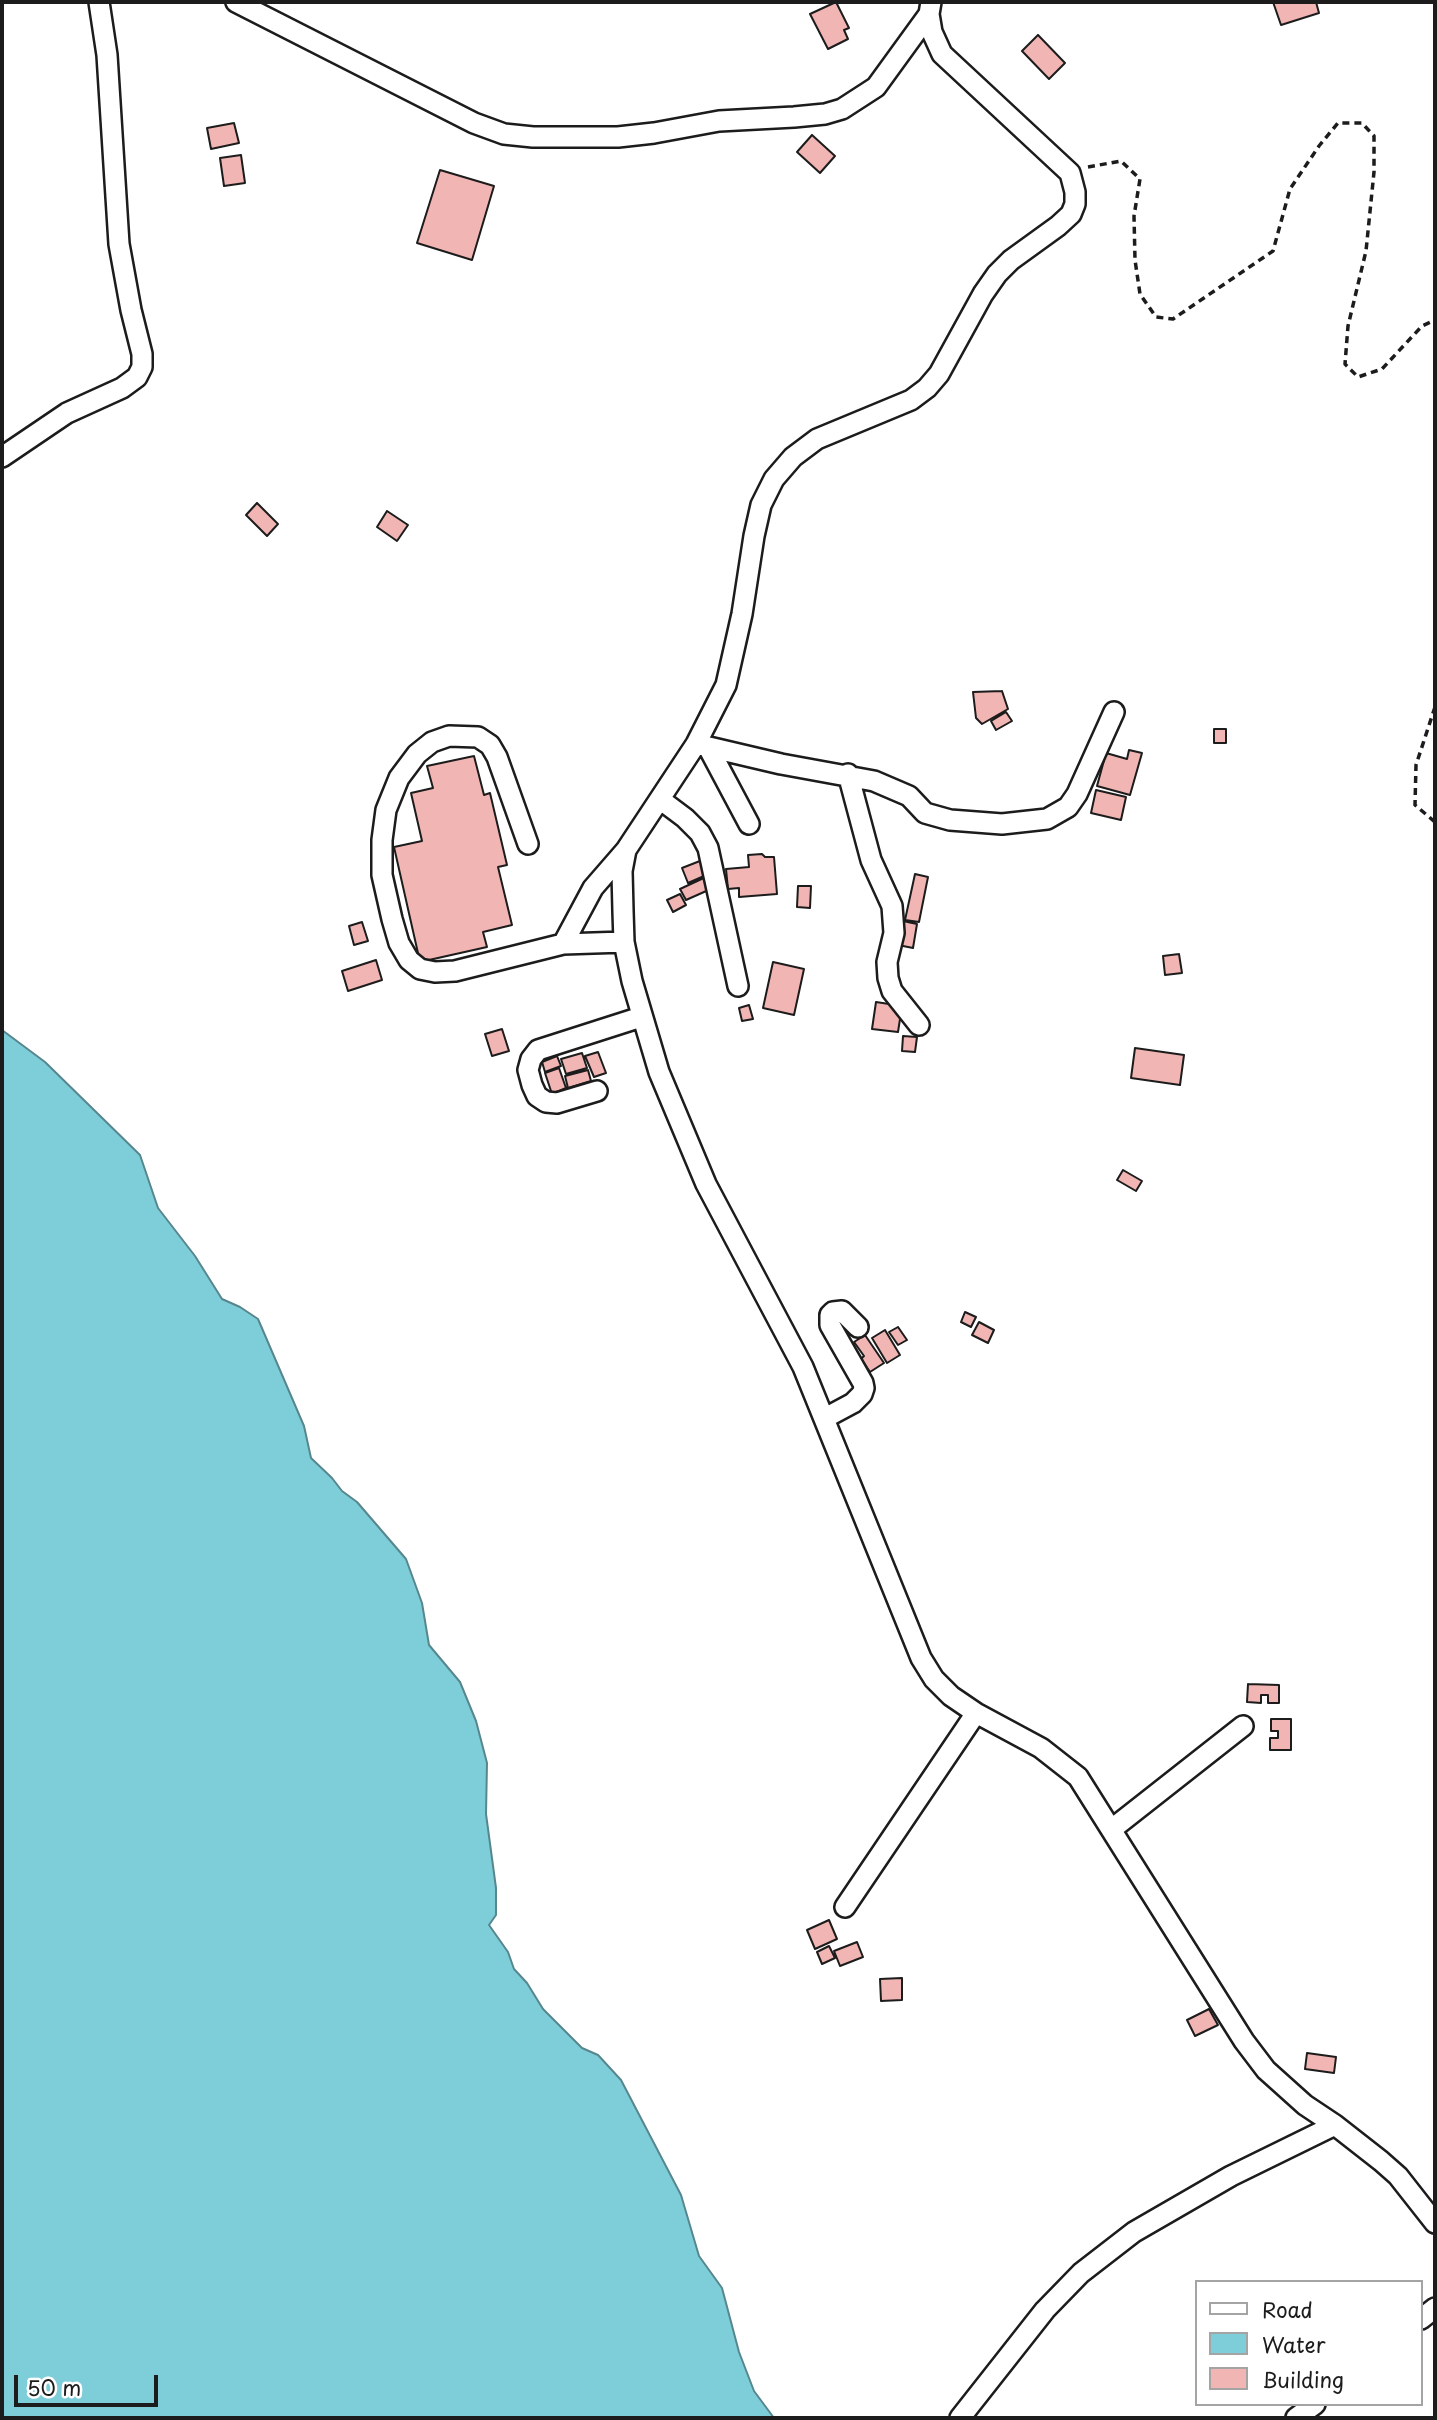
<!DOCTYPE html>
<html>
<head>
<meta charset="utf-8">
<style>
  body { margin:0 }
  #map { position:relative; width:1437px; height:2420px; overflow:hidden; background:#fff; font-family:"Playpen Sans",sans-serif }
  canvas { display:block }
  .frame { position:absolute; inset:0; border:4px solid #1c1c1c; pointer-events:none }
  .legend { position:absolute; left:1195px; top:2280px; width:228px; height:126px; box-sizing:border-box; background:#fff; border:2px solid #a4a4a4; margin:0; padding:9px 12px; list-style:none; font-size:21px; color:#1c1c1c }
  .legend li { display:flex; align-items:center; gap:14px; height:35px }
  .legend b { width:35px; border:2px solid #a4a4a4 }
  .scale { position:absolute; left:14px; top:2375px; width:144px; height:32px; box-sizing:border-box; border:4px solid #1c1c1c; border-top:0; padding-left:9px; font-size:21px; line-height:24px; white-space:nowrap; color:#1c1c1c; -webkit-text-stroke:5px #fff; paint-order:stroke }
</style>
</head>
<body>
<div id="map">
<canvas width="1437" height="2420"></canvas>
<div class="frame"></div>
<ul class="legend">
<li><b style="height:9px;background:#fff"></b>Road</li>
<li><b style="height:19px;background:#7eceda"></b>Water</li>
<li><b style="height:19px;background:#f1b5b3"></b>Building</li>
</ul>
<div class="scale">50 m</div>
</div>
<script>
const context = document.querySelector('canvas').getContext('2d');
context.lineJoin = 'round';
function paint(path, color) { context.fillStyle = color; context.fill(path, 'evenodd'); }
const poly = rows => new Path2D(rows.map(r => 'M' + r).join(''));
function stroke(path, color, width, dash) { context.strokeStyle = color; context.lineWidth = width; context.lineCap = dash ? 'butt' : 'round'; context.setLineDash(dash || []); context.stroke(path); }
const water = poly([
  [2,1030,45,1062,140,1155,158,1208,195,1256,222,1299,240,1307,258,1319,304,1426,311,1458,332,1478,342,1491,357,1502,406,1559,422,1603,429,1645,460,1682,476,1721,487,1763,486,1814,496,1888,496,1915,489,1925,508,1952,514,1969,527,1983,543,2009,582,2048,598,2055,621,2080,681,2195,699,2256,722,2288,739,2352,754,2391,774,2418,2,2418,2,1030]
]);
paint(water, '#7eceda');
stroke(water, '#57878e', 2);
const building = poly([
  [836,2,849,28,844,30,848,39,828,49,810,14,836,2],
  [1273,2,1316,2,1319,13,1281,25,1273,2],
  [1038,35,1065,63,1049,79,1022,51,1038,35],
  [234,123,239,143,211,149,207,128,234,123],
  [812,135,835,156,820,173,797,152,812,135],
  [241,155,245,183,224,186,220,158,241,155],
  [440,170,494,186,472,260,417,243,440,170],
  [257,503,278,524,267,536,246,515,257,503],
  [387,511,408,525,397,541,377,527,387,511],
  [1002,691,1008,709,982,724,976,718,973,692,1002,691],
  [1006,712,1012,721,996,730,991,721,1006,712],
  [1214,729,1226,729,1226,743,1214,743,1214,729],
  [1129,750,1142,753,1130,795,1097,786,1106,753,1127,759,1129,750],
  [474,756,484,795,490,793,507,865,498,867,512,925,483,932,487,947,420,962,394,847,422,841,411,793,433,788,427,766,474,756],
  [1096,790,1126,797,1121,820,1091,813,1096,790],
  [762,854,765,857,774,857,777,894,739,897,739,888,728,889,726,869,749,867,748,855,762,854],
  [705,859,711,873,688,883,682,868,705,859],
  [915,874,928,877,919,922,905,920,915,874],
  [708,876,713,888,686,900,680,889,708,876],
  [798,886,811,886,810,908,797,907,798,886],
  [680,894,686,905,673,912,667,900,680,894],
  [903,921,917,924,913,948,898,945,903,921],
  [362,922,368,941,354,945,349,926,362,922],
  [1179,954,1182,973,1165,975,1163,956,1179,954],
  [376,960,382,980,348,991,342,971,376,960],
  [773,962,804,969,794,1015,763,1008,773,962],
  [876,1002,902,1006,898,1032,872,1029,876,1002],
  [749,1005,753,1019,742,1021,739,1008,749,1005],
  [502,1029,509,1051,492,1056,485,1034,502,1029],
  [903,1036,917,1037,915,1052,902,1051,903,1036],
  [1135,1048,1184,1055,1180,1085,1131,1078,1135,1048],
  [598,1052,606,1073,594,1077,585,1056,598,1052],
  [582,1053,587,1068,566,1074,561,1059,582,1053],
  [557,1056,561,1066,545,1072,542,1062,557,1056],
  [559,1068,566,1088,552,1094,545,1073,559,1068],
  [588,1070,591,1081,568,1088,565,1076,588,1070],
  [1123,1170,1142,1181,1136,1191,1117,1180,1123,1170],
  [965,1312,976,1317,971,1327,961,1322,965,1312],
  [979,1322,994,1330,988,1343,972,1335,979,1322],
  [898,1327,907,1340,898,1345,889,1332,898,1327],
  [885,1330,900,1355,887,1363,872,1338,885,1330],
  [865,1335,884,1363,870,1372,861,1359,864,1356,854,1342,865,1335],
  [1248,1684,1279,1685,1279,1703,1268,1703,1268,1695,1261,1695,1261,1703,1247,1702,1248,1684],
  [1271,1719,1291,1719,1291,1750,1270,1750,1270,1738,1278,1738,1278,1731,1271,1731,1271,1719],
  [829,1920,837,1939,815,1949,807,1930,829,1920],
  [857,1942,863,1957,840,1966,834,1951,857,1942],
  [829,1946,835,1958,822,1964,817,1952,829,1946],
  [902,1978,902,2000,881,2001,880,1979,902,1978],
  [1209,2009,1218,2025,1195,2036,1187,2020,1209,2009],
  [1307,2053,1336,2057,1334,2073,1305,2069,1307,2053]
]);
paint(building, '#f1b5b3');
stroke(building, '#1c1c1c', 2);
const minor = poly([
  [236,2,474,123,504,134,533,137,618,137,654,133,719,121,794,117,825,114,842,109,876,87,929,14],
  [931,2,929,14,932,32,942,54,1070,173,1075,192,1075,204,1071,214,1058,226,1011,260,997,274,983,294,939,374,927,388,911,400,817,439,793,457,774,479,761,505,754,536,742,614,726,685,696,744,626,850,622,871,623,911,624,942,632,981,659,1072,706,1184,803,1367,921,1658,934,1679,951,1696,976,1713,1041,1748,1078,1777,1244,2041,1266,2070,1305,2105,1335,2125,1381,2161,1398,2176,1435,2223],
  [2,457,67,413,122,388,137,377,142,367,142,354,131,310,119,244,107,55,99,2],
  [696,744,781,764,874,781,909,796,925,813,950,820,1002,824,1047,819,1068,807,1077,794,1114,712],
  [708,747,749,824],
  [848,774,871,860,892,906,894,933,887,962,888,978,892,991,919,1025],
  [661,800,685,818,700,833,708,848,738,986],
  [528,844,497,757,490,745,478,737,449,736,432,742,417,754,399,778,386,810,382,840,382,875,392,919,399,943,409,960,420,969,435,972,455,971,563,944,624,942],
  [563,944,593,888,626,850],
  [597,1091,557,1103,546,1102,537,1096,532,1085,528,1070,531,1059,538,1050,641,1017],
  [825,1418,853,1403,862,1394,864,1388,863,1383,830,1325,830,1315,833,1312,842,1311,858,1327],
  [1112,1829,1243,1726],
  [845,1907,976,1713],
  [1421,2319,1435,2308],
  [960,2418,1045,2310,1081,2273,1134,2232,1231,2176,1335,2125],
  [1296,2418,1315,2404]
]);
stroke(minor, '#1c1c1c', 24);
stroke(poly([
  [1088,167,1121,161,1140,179,1134,216,1135,260,1140,294,1156,317,1173,319,1273,251,1290,189,1319,146,1338,123,1362,123,1374,136,1374,172,1366,251,1348,326,1345,364,1358,377,1382,369,1422,326,1435,320],
  [1435,707,1416,765,1415,805,1435,822]
]), '#1c1c1c', 3.5, [7, 5]);
stroke(minor, '#fff', 19);
</script>
</body>
</html>
